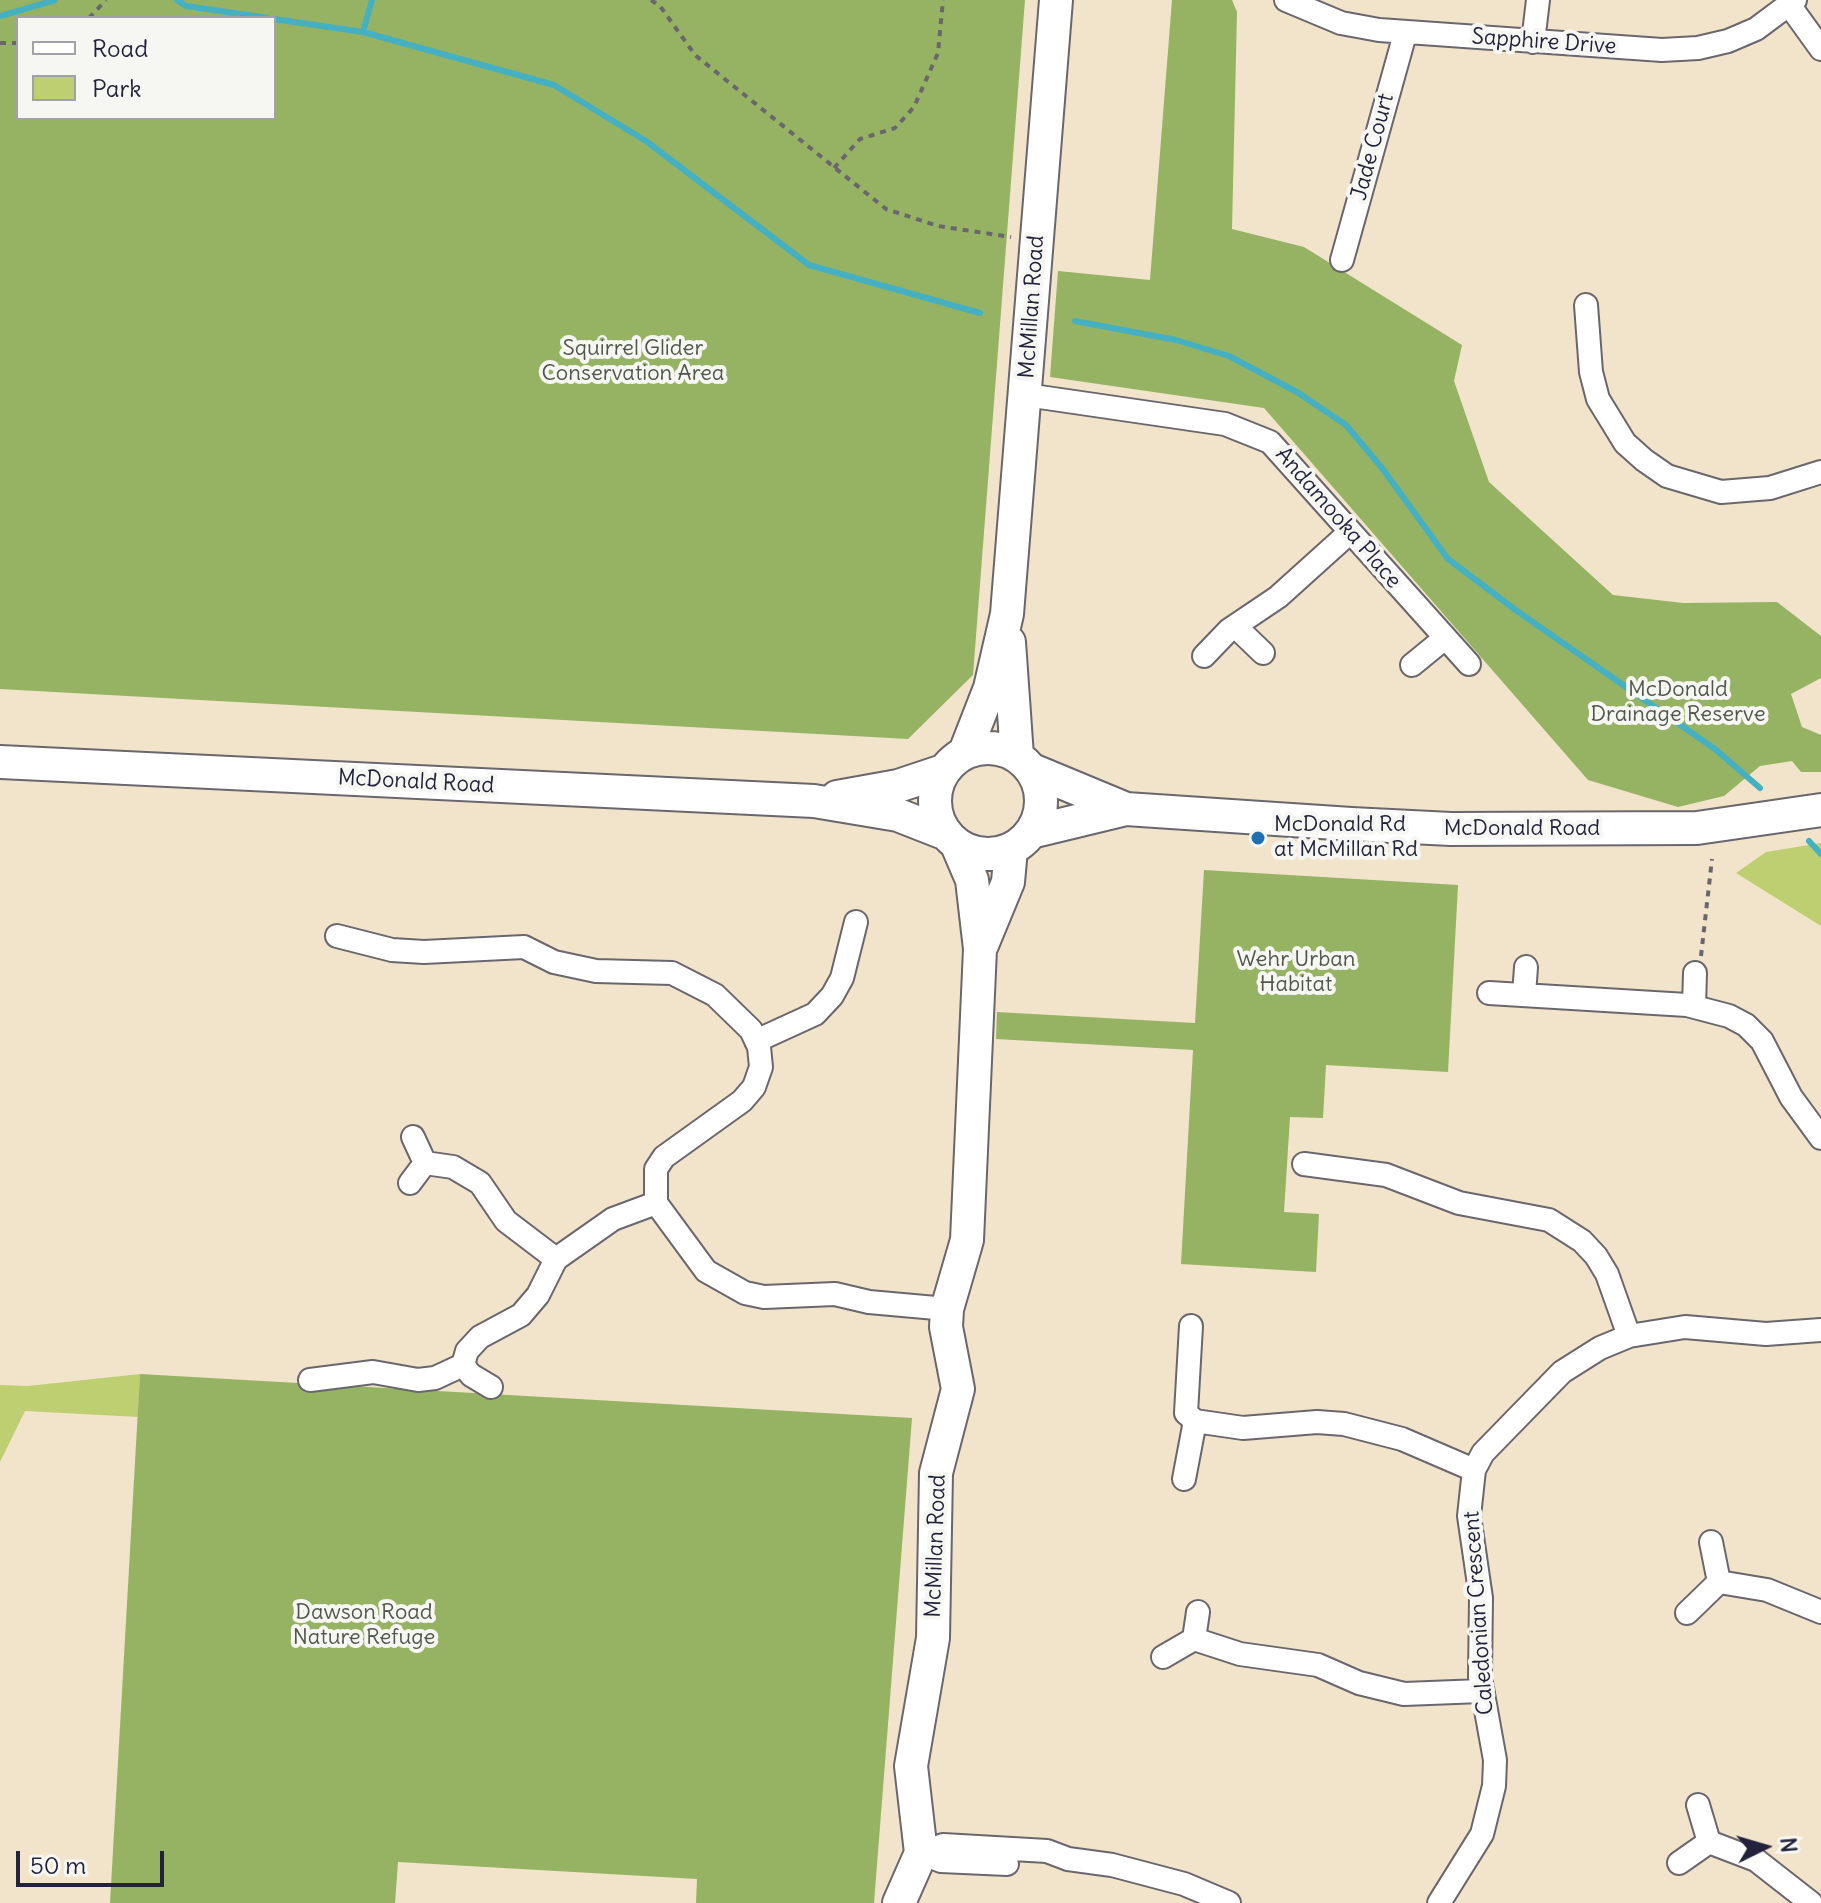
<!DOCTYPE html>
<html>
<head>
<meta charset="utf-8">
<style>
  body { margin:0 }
  #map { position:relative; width:1821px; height:1903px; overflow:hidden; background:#f1e4cb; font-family:Delius,sans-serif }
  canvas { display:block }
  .legend { position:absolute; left:16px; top:16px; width:260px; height:104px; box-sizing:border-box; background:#f6f6f2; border:2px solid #a1a1a9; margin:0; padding:10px 14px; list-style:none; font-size:24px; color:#22223b }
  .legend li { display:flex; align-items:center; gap:16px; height:40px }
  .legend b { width:40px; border:2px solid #a1a1a9 }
  .north { position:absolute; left:1725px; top:1807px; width:80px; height:80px; -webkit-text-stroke:6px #f6f6f2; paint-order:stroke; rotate:85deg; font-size:22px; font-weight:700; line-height:32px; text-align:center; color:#22223b }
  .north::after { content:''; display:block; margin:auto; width:28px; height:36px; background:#22223b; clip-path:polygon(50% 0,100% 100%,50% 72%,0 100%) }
  .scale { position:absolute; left:16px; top:1851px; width:148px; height:36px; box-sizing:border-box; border:4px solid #22223b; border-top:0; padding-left:10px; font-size:24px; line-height:28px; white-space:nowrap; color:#22223b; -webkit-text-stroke:6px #f6f6f2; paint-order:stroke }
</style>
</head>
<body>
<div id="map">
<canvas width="1821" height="1903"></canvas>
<ul class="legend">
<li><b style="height:10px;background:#fff"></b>Road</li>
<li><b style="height:22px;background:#becf71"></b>Park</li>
</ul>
<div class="north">N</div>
<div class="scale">50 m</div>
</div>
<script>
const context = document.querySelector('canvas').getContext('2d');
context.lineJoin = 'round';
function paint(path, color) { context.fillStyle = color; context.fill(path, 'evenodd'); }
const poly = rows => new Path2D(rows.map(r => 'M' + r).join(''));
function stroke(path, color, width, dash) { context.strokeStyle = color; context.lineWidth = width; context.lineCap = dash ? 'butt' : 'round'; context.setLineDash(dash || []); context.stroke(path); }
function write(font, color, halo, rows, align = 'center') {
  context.font = font + ' Delius,sans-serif'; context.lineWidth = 8; context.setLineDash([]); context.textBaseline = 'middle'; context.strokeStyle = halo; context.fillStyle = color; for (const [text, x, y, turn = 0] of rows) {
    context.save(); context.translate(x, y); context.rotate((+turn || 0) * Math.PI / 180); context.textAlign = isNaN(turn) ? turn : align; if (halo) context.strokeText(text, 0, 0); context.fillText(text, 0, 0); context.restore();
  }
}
paint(poly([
  [1821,843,1821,926,1736,873,1766,852],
  [140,1374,138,1417,25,1411,0,1462,0,1385,28,1386]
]), '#becf71');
paint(poly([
  [0,0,1025,0,973,675,908,739,0,689],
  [18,18,274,18,274,118,18,118],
  [1172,0,1232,0,1237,12,1232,229,1304,247,1462,345,1454,381,1489,482,1613,595,1683,603,1777,602,1821,636,1821,678,1791,694,1802,727,1821,735,1821,772,1801,772,1792,761,1760,766,1724,796,1678,807,1588,780,1264,408,1050,377,1058,271,1150,280],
  [1204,870,1458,885,1448,1072,1326,1065,1323,1118,1290,1117,1284,1212,1319,1214,1316,1272,1181,1264,1193,1050,996,1039,997,1012,1195,1023],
  [140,1374,912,1418,874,1903,696,1903,697,1879,398,1862,395,1903,110,1903]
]), '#96b263');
stroke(poly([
  [177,0,186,6,268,18],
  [0,16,55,0],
  [274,19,363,32,554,85,646,141,809,265,980,313],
  [363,32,372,0],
  [1075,321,1176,340,1229,356,1297,392,1346,425,1382,468,1448,559,1517,611,1715,749,1760,788],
  [1809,841,1821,854]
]), '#44b0c2', 6);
const street = poly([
  [1286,0,1341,23,1379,30,1662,50,1698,48,1728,41,1756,29,1795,0],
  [1790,6,1821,49],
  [1533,42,1538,0],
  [1342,260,1405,34],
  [1586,305,1591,372,1598,399,1625,443,1644,460,1667,476,1721,492,1770,488,1821,472],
  [1026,395,1225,424,1270,442,1469,664],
  [1235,626,1263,653],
  [1204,656,1229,630,1278,597,1349,533],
  [1412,665,1445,638],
  [337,936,392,950,424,952,524,947,554,962,596,971,672,973,715,995,751,1030,759,1047,761,1067,754,1087,742,1101,664,1157,656,1169,656,1203],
  [1489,993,1687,1005,1729,1016,1746,1025,1762,1041,1791,1097,1821,1138],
  [1524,995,1526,967],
  [1694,1006,1695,973],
  [756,1041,815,1014,832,996,842,978,856,922],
  [413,1137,425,1163,453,1167,480,1183,506,1221,556,1259],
  [1304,1164,1386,1175,1459,1203,1549,1220,1582,1241,1596,1256,1607,1274,1629,1336],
  [410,1183,425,1163],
  [656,1203,706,1271,745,1293,764,1297,835,1294,869,1302,947,1309],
  [1191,1326,1186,1413,1195,1421,1243,1428,1317,1422,1344,1424,1402,1439,1474,1470],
  [463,1365,471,1375,491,1387],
  [310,1380,373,1372,418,1380,435,1378,463,1365,467,1351,480,1337,521,1315,538,1295,556,1259,613,1219,656,1203],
  [1184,1479,1195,1421],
  [1711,1542,1719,1582],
  [1687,1613,1719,1582,1767,1590,1821,1612],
  [1194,1639,1198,1612],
  [1163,1657,1194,1639,1240,1654,1318,1665,1359,1683,1404,1694,1481,1691],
  [1698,1805,1709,1842,1756,1860,1811,1903],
  [921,1853,943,1845,1047,1851,1068,1859,1112,1865,1184,1884,1229,1903],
  [921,1853,941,1861,1007,1864],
  [1679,1863,1709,1842],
  [1439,1903,1482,1834,1494,1786,1495,1760,1480,1677,1481,1598,1469,1516,1474,1470,1483,1453,1562,1372,1600,1348,1629,1336,1685,1327,1766,1334,1821,1330]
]);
const secondary = poly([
  [1009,642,1017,756],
  '935 801a53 53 0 1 1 106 0a53 53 0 1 1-106 0Z',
  [965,752,990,688,1007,614,1056,0],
  [0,762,814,801,898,815,944,833],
  [1032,770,1126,809,1351,824,1451,829,1697,828,1821,810],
  [837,797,898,786,943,771],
  [1031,832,1126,809],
  [982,945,1008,882,1011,849],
  [899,1903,921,1853,911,1766,933,1638,936,1473,958,1389,946,1327,947,1309,967,1240,980,949,972,880,957,845]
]);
stroke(street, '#6a666d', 26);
stroke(secondary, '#6a666d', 36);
stroke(poly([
  [651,0,660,6,695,55,886,209,938,226,1011,237],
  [89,18,106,0],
  [0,43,18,43],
  [834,168,860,139,895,128,914,107,938,53,943,0],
  [1701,956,1712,859]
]), '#6a666d', 4, [6, 6]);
stroke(street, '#fff', 22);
stroke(secondary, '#fff', 32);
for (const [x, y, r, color] of [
  [1258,838,8,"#1f6fb2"]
]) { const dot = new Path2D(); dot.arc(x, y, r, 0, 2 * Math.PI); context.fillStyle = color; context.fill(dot); stroke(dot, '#f6f6f2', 3); }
write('22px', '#22223b', '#f6f6f2', [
  ["Sapphire Drive",1544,42,4],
  ["Jade Court",1373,147,-75],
  ["McMillan Road",1032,307,-86],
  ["Andamooka Place",1338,518,49],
  ["McDonald Road",416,782,3],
  ["McDonald Road",1522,829],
  ["McMillan Road",936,1546,-88],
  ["Caledonian Crescent",1479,1613,-94]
]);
write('22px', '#51564b', '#f6f6f2', [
  ["Squirrel Glider",633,349],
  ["Conservation Area",633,374],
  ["McDonald",1678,690],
  ["Drainage Reserve",1678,715],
  ["Wehr Urban",1296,960],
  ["Habitat",1296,985],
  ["Dawson Road",364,1613],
  ["Nature Refuge",364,1638]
]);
write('22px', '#22223b', '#f6f6f2', [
  ["McDonald Rd",1274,825],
  ["at McMillan Rd",1274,850]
], 'left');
</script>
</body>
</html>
